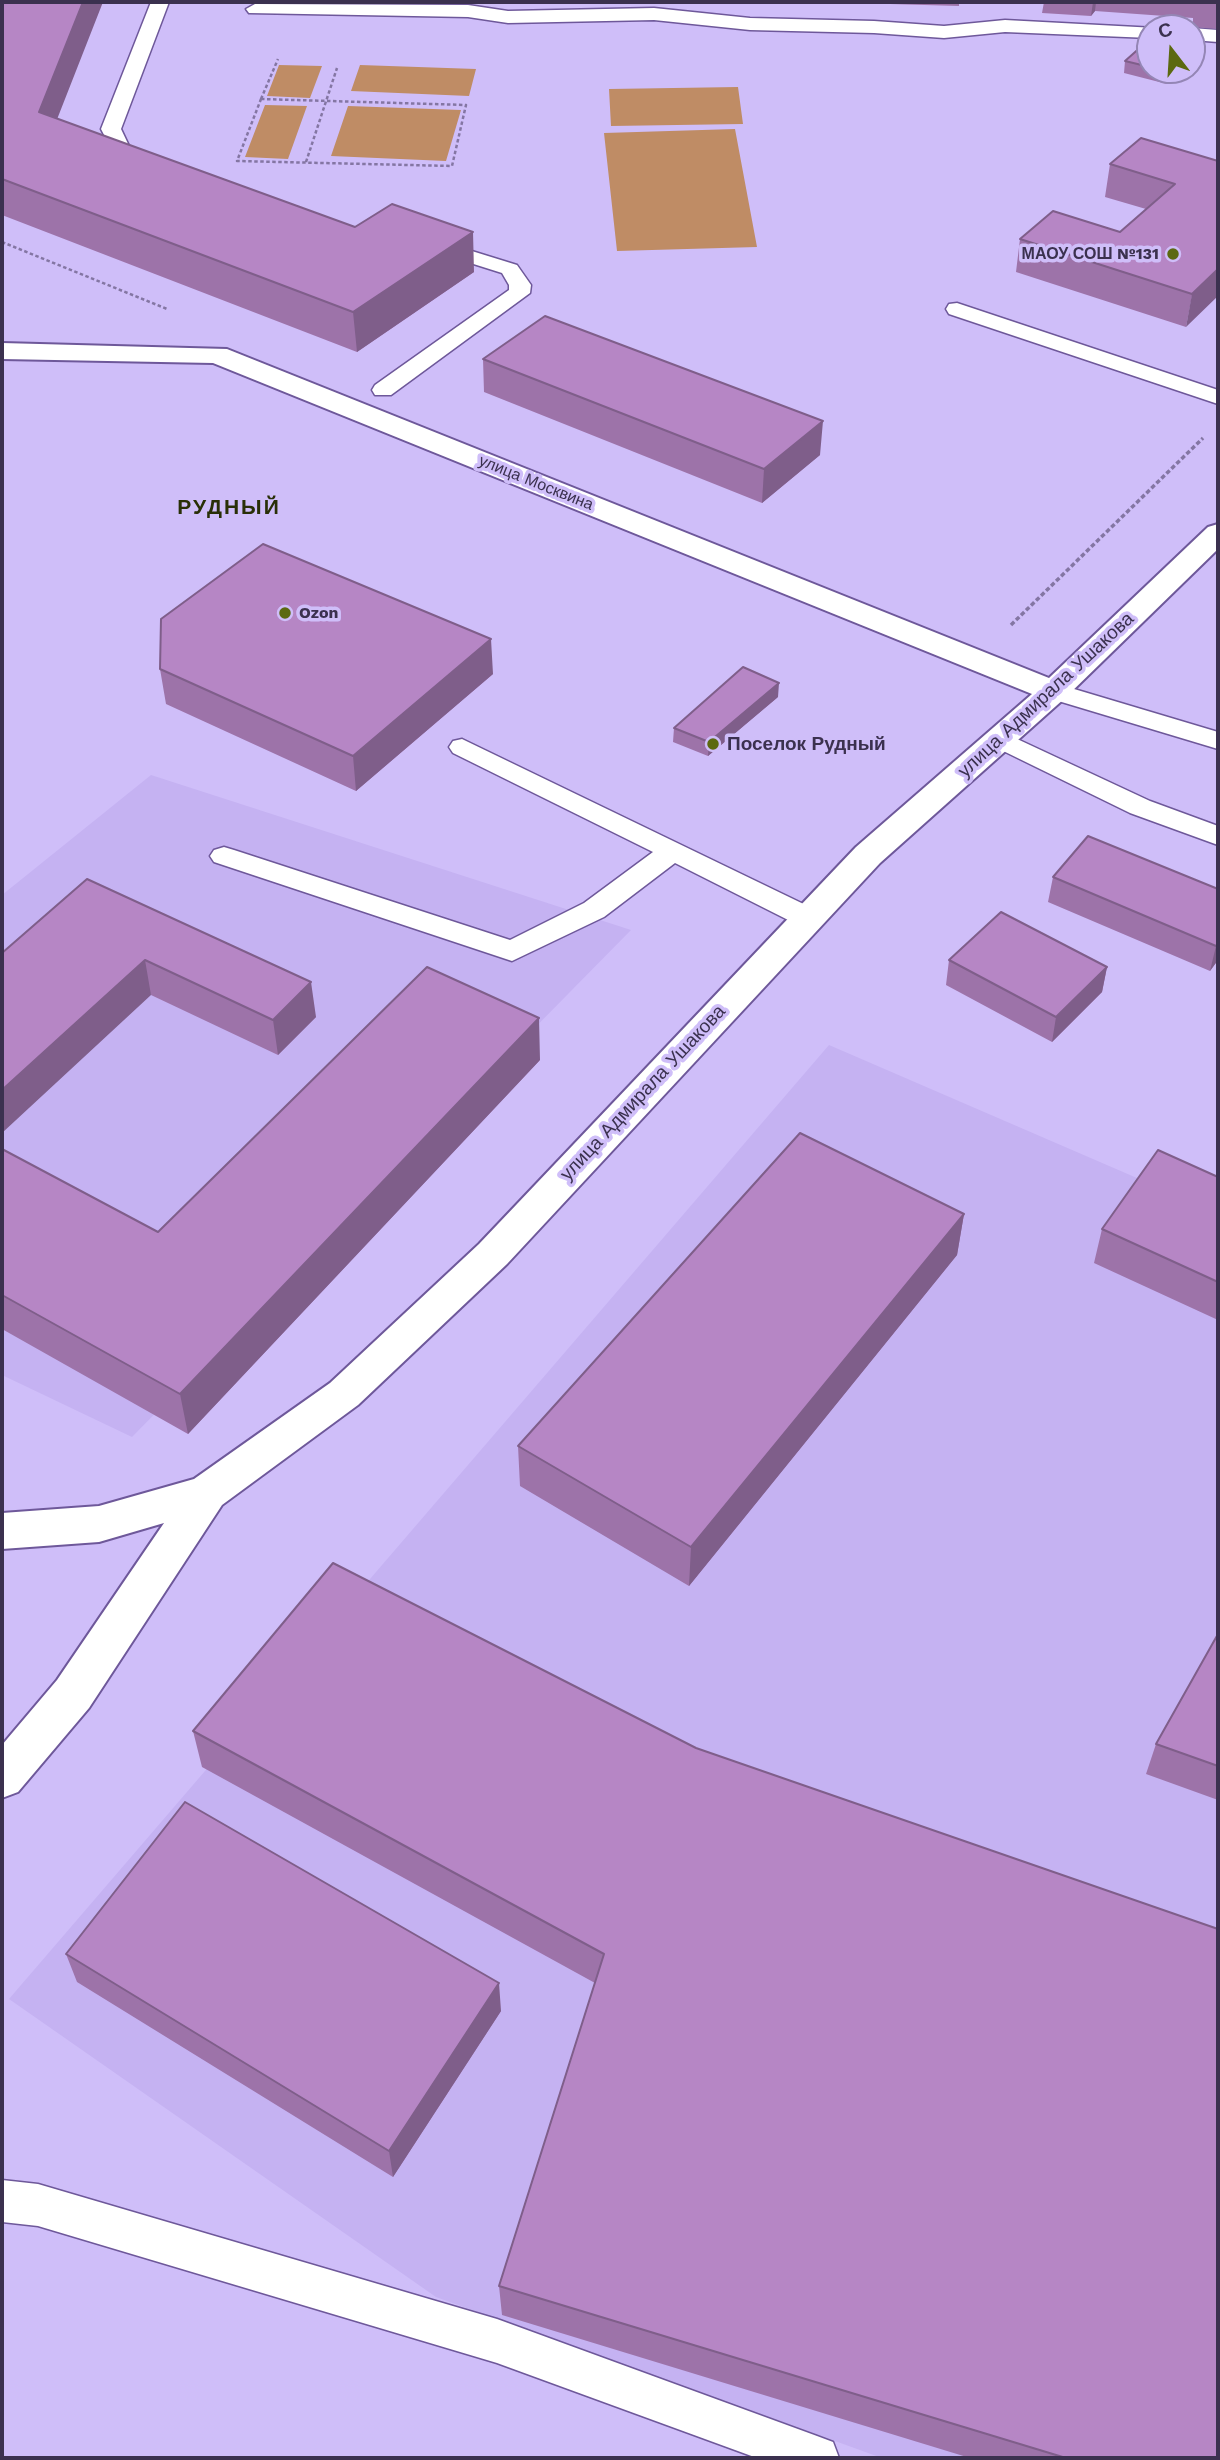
<!DOCTYPE html>
<html>
<head>
<meta charset="utf-8">
<style>
  body { margin:0 }
  #map { position:relative; width:1220px; height:2460px; overflow:hidden; background:#cfbef9; font-family:"Work Sans",sans-serif }
  canvas { display:block }
  .frame { position:absolute; inset:0; border:4px solid #3b314f; pointer-events:none }
  .north { position:absolute; left:1136px; top:14px; width:70px; height:70px; box-sizing:border-box; background:#cfbef9; border:2px solid #9486b5; border-radius:50%; rotate:343deg; font-size:19px; font-weight:700; line-height:28px; text-align:center; color:#3b314f }
  .north::after { content:''; display:block; margin:auto; width:24px; height:32px; background:#5c6910; clip-path:polygon(50% 0,100% 100%,50% 72%,0 100%) }
</style>
</head>
<body>
<div id="map">
<canvas width="1220" height="2460"></canvas>
<div class="frame"></div>
<div class="north">С</div>
</div>
<script>
const context = document.querySelector('canvas').getContext('2d');
context.lineJoin = 'round';
function paint(path, color) { context.fillStyle = color; context.fill(path, 'evenodd'); }
const poly = rows => new Path2D(rows.map(r => 'M' + r).join(''));
function stroke(path, color, width, dash) { context.strokeStyle = color; context.lineWidth = width; context.lineCap = dash ? 'butt' : 'round'; context.setLineDash(dash || []); context.stroke(path); }
function write(font, color, halo, rows, align = 'center') {
  context.font = font + ' "Work Sans",sans-serif'; context.lineWidth = 7; context.setLineDash([]); context.textBaseline = 'middle'; context.strokeStyle = halo; context.fillStyle = color; for (const [text, x, y, turn = 0] of rows) {
    context.save(); context.translate(x, y); context.rotate((+turn || 0) * Math.PI / 180); context.textAlign = isNaN(turn) ? turn : align; if (halo) context.strokeText(text, 0, 0); context.fillText(text, 0, 0); context.restore();
  }
}
paint(poly([
  [151,775,631,930,132,1437,2,1375,2,895],
  [829,1045,1218,1213,1218,2458,882,2458,436,2297,9,1999]
]), '#c5b2f2');
paint(poly([
  [279,65,322,66,310,98,267,96],
  [360,65,476,69,469,96,351,91],
  [738,87,743,124,611,126,609,89],
  [265,105,307,106,288,159,245,157],
  [348,106,461,110,446,161,331,156],
  [735,129,757,247,617,251,604,133]
]), '#bf8c65');
const lane = poly([
  [151,2,169,2,121,129,130,148,156,159,159,163,156,167,149,169,115,156,101,129,151,2],
  [255,4,468,5,508,11,654,8,750,18,874,21,944,26,1005,20,1156,28,1150,28,1150,38,1005,32,944,38,874,33,750,30,654,20,508,23,468,17,249,13,246,9,255,4],
  [1192,28,1218,30,1218,42,1192,40,1192,28],
  [433,239,517,265,531,285,530,293,391,395,375,395,372,390,375,385,509,290,509,285,502,273,426,249,423,245,426,241,433,239],
  [957,303,1218,390,1218,404,949,314,946,309,949,304,957,303],
  [1054,683,1218,732,1218,749,1045,697,1041,691,1045,685,1054,683],
  [1000,731,1150,801,1218,826,1218,845,1130,813,991,745,987,739,991,733,1000,731],
  [462,739,818,911,822,918,818,925,808,927,798,925,675,863,604,917,512,961,214,862,210,856,214,850,224,847,234,850,510,940,584,903,653,852,453,753,449,747,453,741,462,739],
  [2,2180,38,2184,497,2319,817,2436,833,2442,839,2458,757,2458,497,2363,38,2226,2,2222,2,2180]
]);
const street = poly([
  [2,343,227,349,1049,678,1208,527,1218,524,1218,549,1065,698,880,863,507,1264,358,1405,222,1505,89,1708,18,1792,2,1798,2,1745,57,1680,164,1523,99,1542,2,1549,2,1513,99,1506,194,1479,330,1383,479,1244,856,847,1032,694,213,363,2,359,2,343]
]);
stroke(lane, '#6e589a', 3);
stroke(street, '#6e589a', 4);
stroke(poly([
  [261,99,466,105,452,166,237,161,261,99],
  [261,99,278,59],
  [306,162,337,68],
  [2,242,167,309]
]), '#8476a3', 2.5, [3.5, 2.5]);
stroke(poly([
  [1011,625,1203,438]
]), '#8476a3', 3.5, [4.5, 2.5]);
paint(lane, '#fff');
paint(street, '#fff');
paint(poly([
  [2,2,57,119,474,272,357,352,2,215],
  [821,2,959,2,959,6],
  [1044,2,1218,2,1218,29,1193,27,1193,18,1095,11,1091,16,1042,13],
  [1150,47,1150,70,1182,70,1167,84,1124,73,1125,61],
  [1218,161,1186,327,1016,272,1020,239,1120,232,1146,209,1105,197,1110,164],
  [483,359,820,455,762,503,484,392],
  [160,669,493,674,356,791,166,704],
  [778,697,708,756,673,742,674,728],
  [1053,877,1218,889,1218,960,1210,971,1048,902],
  [87,879,316,1017,278,1055,151,995],
  [949,960,1107,967,1102,992,1052,1042,946,985],
  [540,1060,188,1434,2,1329,2,1149,158,1232],
  [1218,1177,1218,1320,1094,1263,1102,1229],
  [964,1214,957,1255,689,1586,520,1486,518,1446],
  [1218,1634,1218,1800,1146,1774,1156,1744],
  [193,1731,696,1748,1218,2458,970,2458,502,2315,499,2286,595,1983,202,1767],
  [66,1954,501,2011,393,2177,77,1982]
]), '#9d73a9');
paint(poly([
  [83,2,103,2,45,150,39,112],
  [1093,2,1096,2,1095,11,1091,16],
  [1171,70,1182,70,1167,84,1169,72],
  [473,232,474,272,357,352,353,312],
  [1218,269,1218,296,1186,327,1192,294],
  [823,421,820,455,762,503,764,469],
  [491,639,493,674,356,791,353,756],
  [779,683,778,697,708,756,709,742],
  [1218,943,1218,960,1210,971,1216,946],
  [145,960,151,995,2,1133,2,1090],
  [1107,967,1102,992,1052,1042,1056,1017],
  [311,982,316,1017,278,1055,273,1020],
  [539,1018,540,1060,188,1434,180,1394],
  [964,1214,957,1255,689,1586,691,1547],
  [499,1983,501,2011,393,2177,389,2151]
]), '#7f5e8a');
const building = poly([
  [2,2,83,2,39,112,355,227,392,204,473,232,353,312,2,179,2,2],
  [1143,45,1150,47,1150,67,1125,61,1143,45],
  [1141,138,1218,161,1218,269,1192,294,1020,239,1053,211,1120,232,1175,184,1110,164,1141,138],
  [545,316,823,421,764,469,483,359,545,316],
  [263,544,491,639,353,756,160,669,161,619,263,544],
  [743,667,779,683,709,742,674,728,743,667],
  [1088,836,1218,889,1218,943,1216,946,1053,877,1088,836],
  [87,879,311,982,273,1020,145,960,2,1090,2,953,87,879],
  [1001,912,1107,967,1056,1017,949,960,1001,912],
  [427,967,539,1018,180,1394,2,1295,2,1149,158,1232,427,967],
  [800,1133,964,1214,691,1547,518,1446,800,1133],
  [1158,1150,1218,1177,1218,1282,1102,1229,1158,1150],
  [333,1563,696,1748,1218,1929,1218,2458,1066,2458,499,2286,604,1954,193,1731,333,1563],
  [1218,1634,1218,1766,1156,1744,1218,1634],
  [185,1802,499,1983,389,2151,66,1954,185,1802]
]);
paint(building, '#b686c5');
stroke(building, '#7f5e8a', 2);
for (const [x, y, r, color] of [
  [1173,254,7,"#5c6910"],
  [285,613,7,"#5c6910"],
  [713,744,7,"#5c6910"]
]) { const dot = new Path2D(); dot.arc(x, y, r, 0, 2 * Math.PI); context.fillStyle = color; context.fill(dot); stroke(dot, '#cfbef9', 2.5); }
write('bold 16px', '#3b314f', '#cfbef9', [
  ["МАОУ СОШ №131",1159,254],
  ["Ozon",299,613,"left"]
], 'right');
write('16px', '#3b314f', '#cfbef9', [
  ["улица Москвина",536,483,22]
]);
write('19px', '#3b314f', '#cfbef9', [
  ["улица Адмирала Ушакова",1046,695,-43],
  ["улица Адмирала Ушакова",643,1093,-47]
]);
write('bold 19px', '#3b314f', '#cfbef9', [
  ["Поселок Рудный",727,744]
], 'left');
context.letterSpacing = '2px';
write('bold 21px', '#292f07', '#cfbef9', [
  ["РУДНЫЙ",229,508]
]);
context.letterSpacing = '0px';
</script>
</body>
</html>
